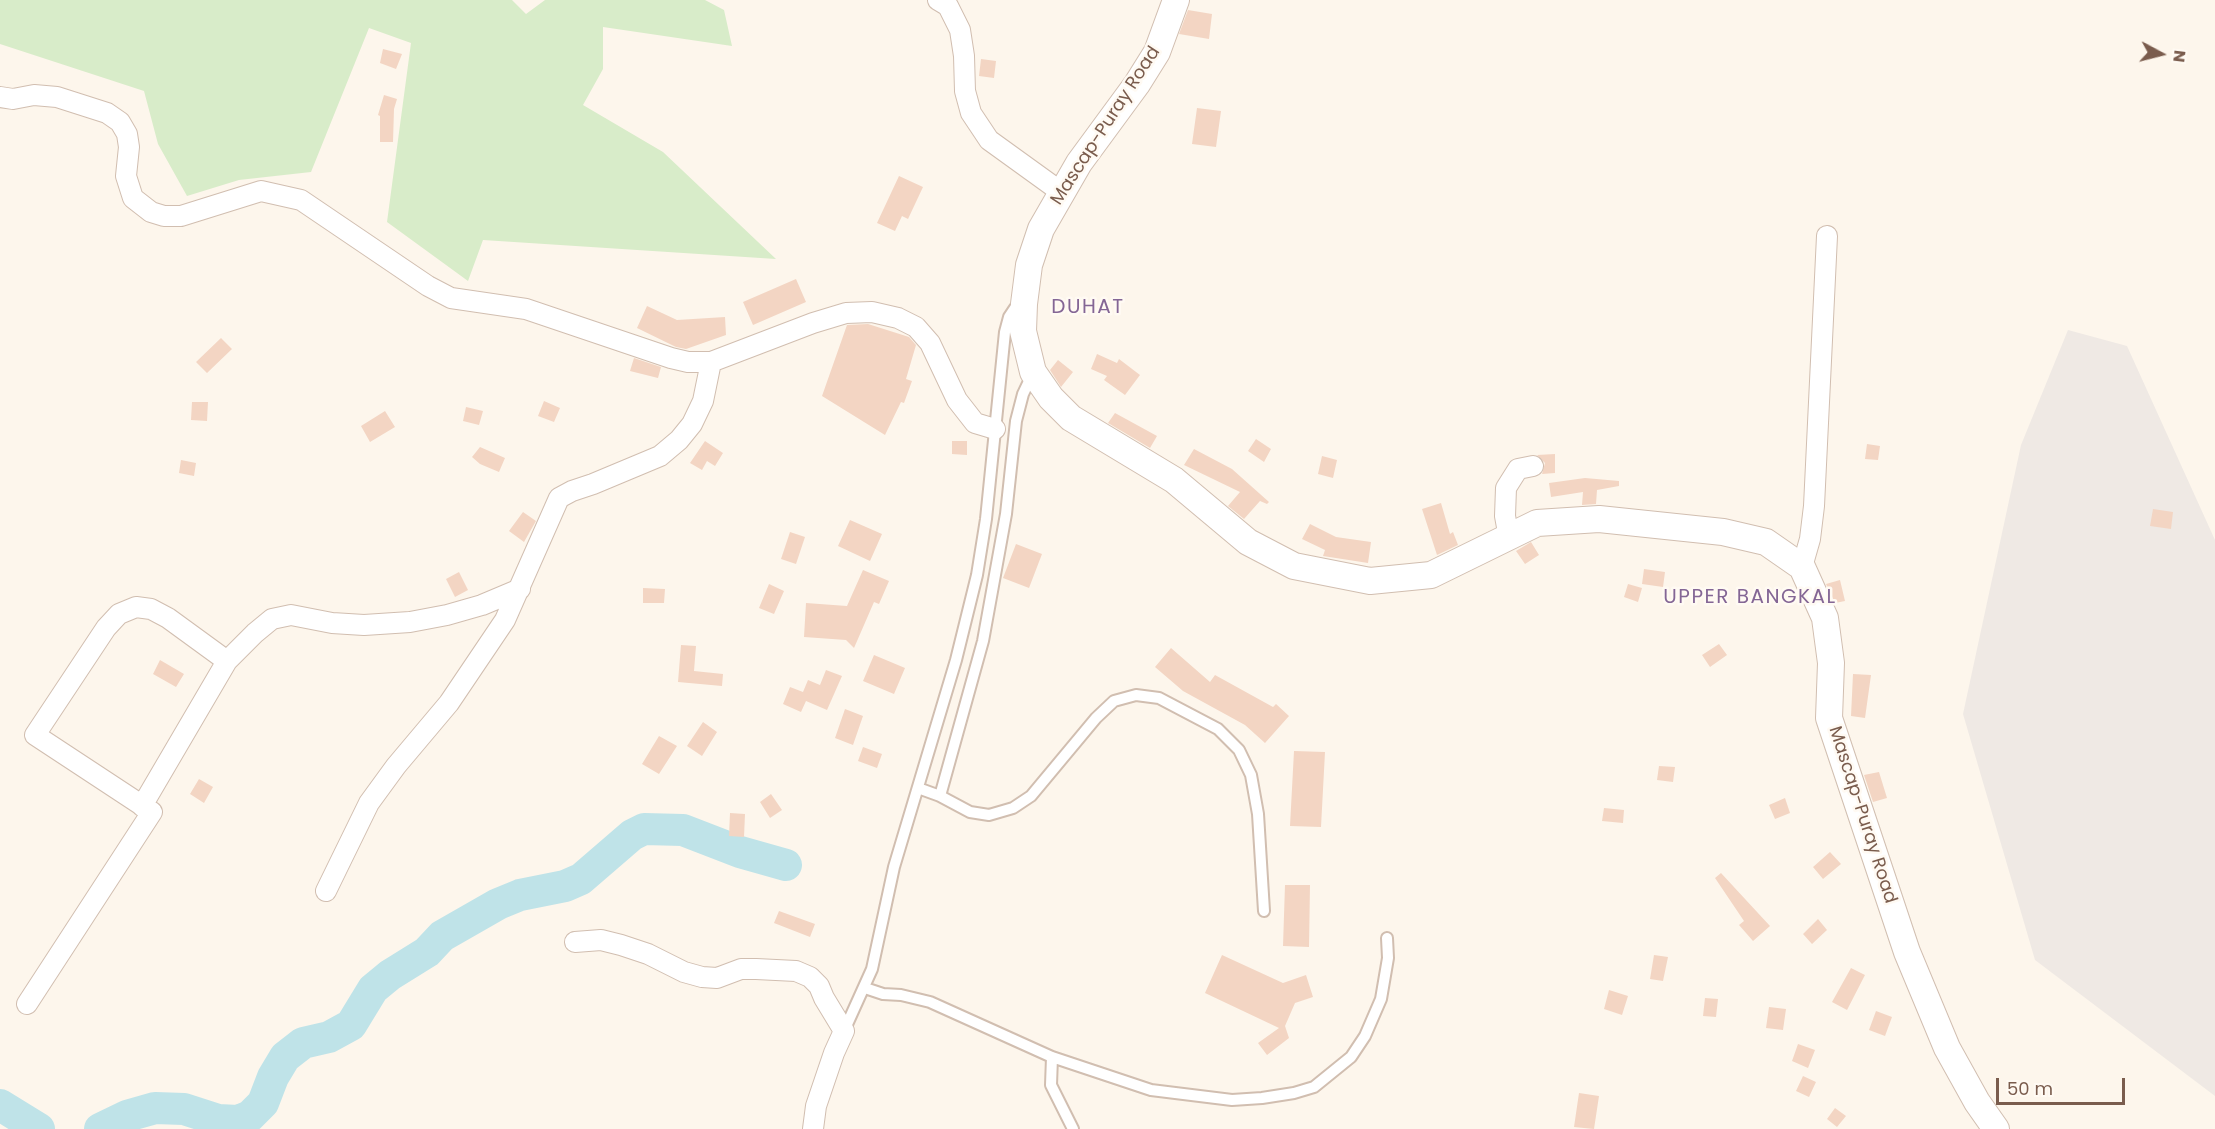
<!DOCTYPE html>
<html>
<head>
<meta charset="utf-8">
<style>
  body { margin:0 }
  #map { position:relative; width:2215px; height:1129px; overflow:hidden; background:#fdf6ec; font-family:Poppins,sans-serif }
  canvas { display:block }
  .north { position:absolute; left:2131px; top:24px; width:60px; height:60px; -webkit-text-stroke:4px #fffaf3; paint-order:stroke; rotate:97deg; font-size:16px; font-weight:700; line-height:24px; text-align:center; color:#7a5c4d }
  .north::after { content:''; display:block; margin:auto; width:21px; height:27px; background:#7a5c4d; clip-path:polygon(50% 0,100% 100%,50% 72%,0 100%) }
  .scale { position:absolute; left:1996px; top:1078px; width:129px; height:27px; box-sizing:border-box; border:3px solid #7a5c4d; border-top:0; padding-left:8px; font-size:18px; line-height:21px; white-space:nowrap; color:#7a5c4d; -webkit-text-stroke:4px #fffaf3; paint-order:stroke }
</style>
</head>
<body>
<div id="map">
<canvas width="2215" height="1129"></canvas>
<div class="north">N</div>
<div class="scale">50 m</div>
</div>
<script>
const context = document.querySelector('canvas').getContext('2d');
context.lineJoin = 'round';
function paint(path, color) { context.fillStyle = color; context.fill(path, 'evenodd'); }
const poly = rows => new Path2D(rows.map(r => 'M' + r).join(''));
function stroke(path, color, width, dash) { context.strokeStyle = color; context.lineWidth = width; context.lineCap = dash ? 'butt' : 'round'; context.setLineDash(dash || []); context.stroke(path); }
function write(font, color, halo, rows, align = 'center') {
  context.font = font + ' Poppins,sans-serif'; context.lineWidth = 5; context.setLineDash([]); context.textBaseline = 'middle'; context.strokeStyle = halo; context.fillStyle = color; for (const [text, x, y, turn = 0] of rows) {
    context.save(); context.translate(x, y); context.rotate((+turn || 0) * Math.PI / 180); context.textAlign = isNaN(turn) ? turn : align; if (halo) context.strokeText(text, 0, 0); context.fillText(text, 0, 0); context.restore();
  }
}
paint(poly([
  [2068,330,2127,346,2215,540,2215,1096,2035,960,1963,714,2021,445]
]), '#efe9e4');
paint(poly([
  [0,0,512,0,526,14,545,0,705,0,724,10,732,46,603,27,603,69,583,105,663,152,776,259,483,240,468,281,387,222,411,43,369,28,311,172,239,180,187,196,158,144,144,91,0,44]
]), '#d8ecc9');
stroke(poly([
  [0,1105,39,1129],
  [100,1129,127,1116,155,1108,184,1109,218,1120,238,1121,250,1116,263,1103,273,1077,285,1057,303,1043,329,1037,351,1025,373,989,390,975,427,952,442,936,498,904,520,895,565,886,581,879,632,835,644,829,683,830,740,852,786,865]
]), '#bfe3e8', 32);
paint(poly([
  [1188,10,1212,14,1209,39,1179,34],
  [383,49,402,54,396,69,380,63],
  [981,59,996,61,994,78,979,76],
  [384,95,397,99,394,109,393,142,380,142,380,116,378,115],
  [1197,108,1221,111,1216,147,1192,144],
  [899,176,923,187,908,219,902,216,895,231,877,223],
  [796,279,806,302,753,325,743,302],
  [647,306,677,320,725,317,726,335,686,349,676,347,637,328],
  [868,324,909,337,916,345,906,379,912,381,904,403,901,402,885,435,822,396,847,325],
  [221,338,232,349,207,373,196,362],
  [1097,354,1117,363,1119,359,1140,375,1125,395,1104,380,1107,376,1091,369],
  [634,358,661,367,658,378,630,371],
  [1058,360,1073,372,1061,387,1050,370],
  [544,401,560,408,554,422,538,416],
  [192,402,208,402,207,421,191,420],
  [466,407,483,411,479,425,463,421],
  [385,411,395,427,370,442,361,426],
  [1115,413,1157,436,1150,448,1108,423],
  [1256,439,1271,449,1264,462,1248,451],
  [705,441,723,453,715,466,707,461,702,470,690,463],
  [952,441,967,441,967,455,952,454],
  [1867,444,1880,446,1878,460,1865,459],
  [480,447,505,458,499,472,480,464,472,457],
  [1194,449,1232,469,1269,502,1267,504,1260,501,1244,519,1228,506,1240,492,1184,465],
  [1555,454,1555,473,1542,474,1545,463,1537,455],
  [1322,456,1337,460,1333,478,1318,474],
  [181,460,196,463,194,476,179,473],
  [1585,478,1619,481,1619,486,1597,490,1596,504,1582,505,1583,492,1551,497,1549,483],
  [1441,503,1450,534,1453,532,1458,545,1437,555,1422,509],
  [2153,509,2173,512,2171,529,2150,526],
  [523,512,536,521,524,542,509,531],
  [850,520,882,534,870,561,838,546],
  [1310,524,1336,537,1371,542,1368,563,1323,556,1325,550,1302,539],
  [790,532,805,537,796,564,781,559],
  [1531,542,1539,555,1525,564,1516,551],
  [1016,544,1042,554,1029,588,1003,578],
  [1644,569,1665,572,1663,587,1642,584],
  [863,570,889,581,879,604,874,602,854,648,846,640,804,637,806,603,847,606],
  [459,572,468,590,455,597,446,579],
  [1840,580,1845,601,1835,603,1826,584],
  [769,584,784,591,774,614,759,608],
  [1628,584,1642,588,1638,602,1624,597],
  [643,588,665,589,664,603,643,603],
  [1719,644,1727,655,1710,667,1702,655],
  [681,645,696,646,694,671,723,674,722,686,678,682],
  [1171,648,1210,682,1215,675,1273,707,1276,704,1289,716,1265,743,1245,725,1183,691,1155,667],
  [874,655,905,668,894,694,863,681],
  [160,660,184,674,176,687,153,674],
  [826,670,842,676,827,710,806,701,801,712,783,704,790,687,803,692,808,680,820,685],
  [1853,674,1871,675,1865,718,1851,716],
  [845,709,863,716,853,745,835,738],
  [703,722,717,732,702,756,687,746],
  [659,736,677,746,659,774,642,764],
  [863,747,882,754,877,768,858,761],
  [1294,751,1325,752,1321,827,1290,826],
  [1659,766,1675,767,1673,782,1657,780],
  [1879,772,1887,798,1873,802,1864,775],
  [199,779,213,787,204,803,190,794],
  [771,794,782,810,770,818,760,802],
  [1785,798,1790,813,1775,819,1769,805],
  [1604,808,1624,810,1623,823,1602,821],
  [730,813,745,814,744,837,729,836],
  [1830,852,1841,864,1823,879,1813,867],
  [1721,873,1770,926,1753,941,1739,925,1744,921,1715,878],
  [1285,885,1310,885,1309,947,1283,946],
  [779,911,815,924,810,937,774,923],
  [1818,919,1827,930,1812,944,1803,934],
  [1222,955,1283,983,1306,975,1313,997,1295,1003,1285,1026,1289,1038,1267,1055,1258,1043,1279,1028,1205,993],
  [1654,955,1668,957,1663,981,1650,979],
  [1851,968,1865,975,1847,1010,1832,1002],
  [1609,990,1628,996,1622,1015,1604,1009],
  [1705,998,1718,999,1716,1017,1703,1016],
  [1769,1007,1786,1009,1783,1030,1766,1028],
  [1876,1011,1892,1017,1885,1036,1869,1030],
  [1798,1044,1815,1050,1808,1068,1792,1061],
  [1803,1076,1816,1082,1809,1097,1796,1091],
  [1579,1093,1599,1096,1594,1129,1574,1127],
  [1835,1108,1846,1116,1837,1127,1827,1119]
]), '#f3d5c3');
const service = poly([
  [918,788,940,796,970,812,989,815,1013,808,1031,796,1096,718,1114,701,1136,695,1159,698,1218,729,1239,750,1251,775,1258,814,1264,911],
  [940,796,983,641,1006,514,1016,421,1023,394,1033,373],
  [865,988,883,994,901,995,930,1002,1052,1057,1151,1090,1232,1100,1262,1098,1294,1093,1314,1087,1351,1057,1365,1036,1381,999,1388,958,1387,938],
  [844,1031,872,969,894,867,956,660,977,575,986,519,1005,332,1009,317,1015,308,1021,306],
  [1052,1057,1051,1085,1073,1129]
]);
const minor = poly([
  [938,0,948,6,960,30,964,56,965,91,971,113,989,140,1061,192],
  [0,97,13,99,34,95,57,97,107,113,120,122,127,134,129,147,126,176,133,198,151,212,164,216,181,216,261,191,301,200,428,286,451,298,526,309,671,358,688,362,711,362,813,323,846,313,872,312,898,318,916,327,930,343,957,400,975,423,995,429],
  [1509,538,1505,516,1506,488,1518,469,1533,466],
  [1802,567,1810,539,1814,506,1827,236],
  [142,806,227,661,255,633,272,619,291,615,332,623,364,625,410,622,447,615,482,605,520,589],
  [326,891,369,803,396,766,449,703,505,620,559,498,572,491,593,484,660,456,679,440,692,424,703,401,711,362],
  [575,942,601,940,621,945,648,954,684,972,702,977,717,978,741,969,756,969,796,971,810,977,819,986,824,998,844,1031,834,1053,816,1106,813,1129],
  [27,1004,152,812,35,735,106,628,119,614,136,607,151,609,168,618,227,661]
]);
const tertiary = poly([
  [1176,0,1157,52,1137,84,1079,163,1041,229,1029,265,1024,304,1023,331,1033,372,1051,398,1071,418,1174,480,1248,542,1294,566,1370,581,1431,575,1537,523,1599,519,1723,532,1766,542,1802,567,1825,618,1831,663,1829,718,1907,952,1947,1048,1977,1102,1996,1129]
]);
stroke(service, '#d1beb0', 14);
stroke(minor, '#d1beb0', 22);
stroke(tertiary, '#d1beb0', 28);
stroke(service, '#fff', 10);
stroke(minor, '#fff', 20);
stroke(tertiary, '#fff', 26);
write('18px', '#7a5c4d', '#fffaf3', [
  ["Mascap-Puray Road",1106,126,-57],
  ["Mascap-Puray Road",1862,815,72]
]);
context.letterSpacing = '1.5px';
write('20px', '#846695', '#fffaf3', [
  ["DUHAT",1088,308],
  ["UPPER BANGKAL",1750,598]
]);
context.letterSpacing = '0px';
</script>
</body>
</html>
